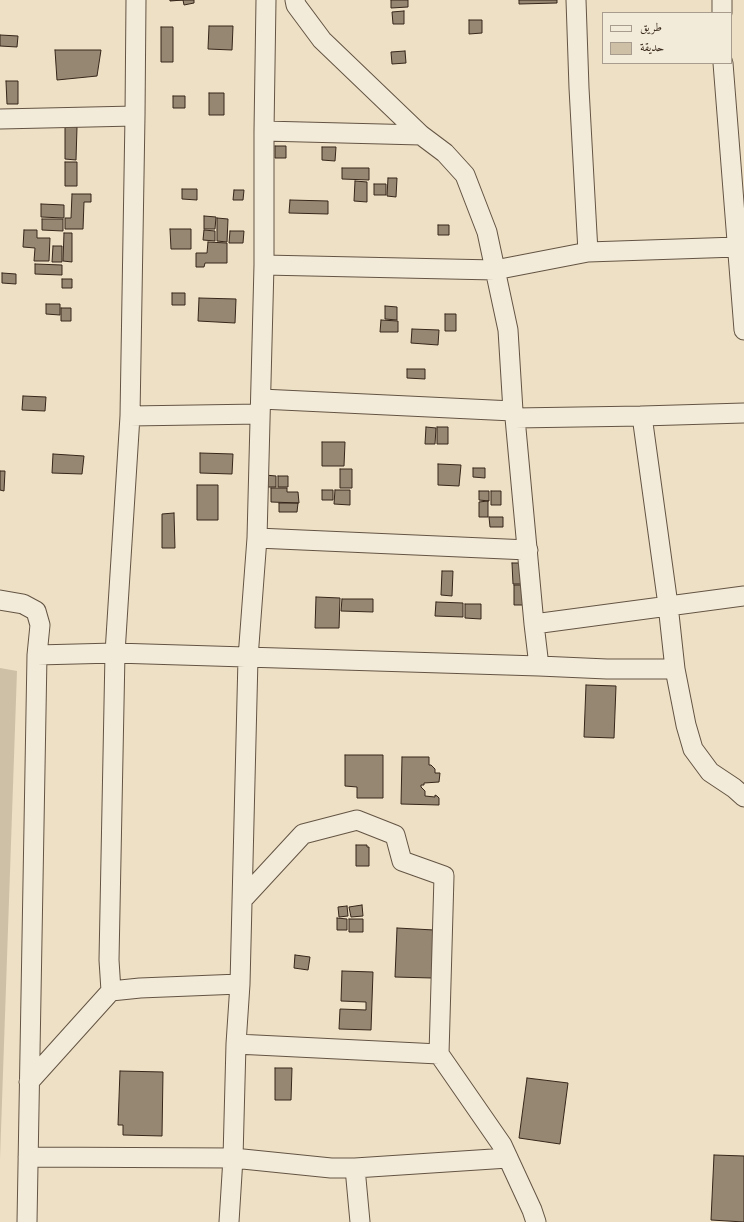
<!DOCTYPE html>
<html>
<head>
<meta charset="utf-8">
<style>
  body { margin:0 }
  #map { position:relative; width:744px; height:1222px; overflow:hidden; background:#ede0c4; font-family:"IM FELL Great Primer",Amiri,serif }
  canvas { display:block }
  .legend { position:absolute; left:602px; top:12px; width:130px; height:52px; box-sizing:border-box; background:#f3ebd9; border:1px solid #a79c8d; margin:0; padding:5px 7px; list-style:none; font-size:12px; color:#36261a }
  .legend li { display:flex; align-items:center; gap:8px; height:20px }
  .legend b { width:20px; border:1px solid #a79c8d }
</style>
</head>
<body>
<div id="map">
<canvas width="744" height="1222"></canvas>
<ul class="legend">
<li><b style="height:5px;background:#f3ebd9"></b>طريق</li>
<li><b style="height:11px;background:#cec0a7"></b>حديقة</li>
</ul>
</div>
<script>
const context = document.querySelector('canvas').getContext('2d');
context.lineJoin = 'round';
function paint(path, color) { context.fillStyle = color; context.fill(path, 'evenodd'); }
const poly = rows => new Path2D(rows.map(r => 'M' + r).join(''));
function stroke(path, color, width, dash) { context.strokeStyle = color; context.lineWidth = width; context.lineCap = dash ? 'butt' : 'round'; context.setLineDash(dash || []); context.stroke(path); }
paint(poly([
  [0,668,17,671,0,1159]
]), '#cec0a7');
const building = poly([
  [170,0,194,0,194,3,184,5,183,0,170,1,170,0],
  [391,0,408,0,408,7,391,8,391,0],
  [519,0,557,0,557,3,519,4,519,0],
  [404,11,404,24,393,24,392,12,404,11],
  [469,20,482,20,482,33,469,34,469,20],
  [209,26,233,26,232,50,208,49,209,26],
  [161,27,173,27,173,62,161,62,161,27],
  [0,35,18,36,17,47,0,46,0,35],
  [55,50,101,50,97,76,57,80,55,50],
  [405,51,406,63,392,64,391,52,405,51],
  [6,81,18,81,18,104,7,104,6,81],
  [209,93,224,93,224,115,209,115,209,93],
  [173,96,185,96,185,108,173,108,173,96],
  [65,126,77,127,76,160,65,159,65,126],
  [275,146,286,146,286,158,275,158,275,146],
  [322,147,336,147,335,161,322,160,322,147],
  [65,162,77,162,77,186,65,186,65,162],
  [342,168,369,168,369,180,342,179,342,168],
  [388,178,397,178,396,197,387,196,388,178],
  [355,181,367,182,367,202,354,201,355,181],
  [374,184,386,184,386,195,374,195,374,184],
  [182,189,197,189,197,200,182,199,182,189],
  [234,190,244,190,243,200,233,200,234,190],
  [72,194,91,194,91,202,84,202,83,229,65,229,65,218,71,218,72,194],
  [290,200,328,201,328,214,289,213,290,200],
  [41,204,64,205,64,218,41,217,41,204],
  [204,216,216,217,215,229,204,229,204,216],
  [217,218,228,219,227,242,217,241,217,218],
  [42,219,63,219,63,231,42,230,42,219],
  [438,225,449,225,449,235,438,235,438,225],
  [170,229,191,229,191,249,171,249,170,229],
  [24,230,37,230,37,238,50,238,49,261,34,261,35,248,23,247,24,230],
  [204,230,215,231,215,241,203,240,204,230],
  [230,231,244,231,243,243,229,243,230,231],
  [64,233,72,233,72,262,63,261,64,233],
  [208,242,227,243,227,263,205,263,204,267,196,267,196,253,207,253,208,242],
  [53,246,62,246,62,262,52,262,53,246],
  [35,264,62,265,62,275,35,274,35,264],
  [2,273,16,274,16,284,2,283,2,273],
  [62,279,72,279,72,288,62,288,62,279],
  [172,293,185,293,185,305,172,305,172,293],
  [199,298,236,299,235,323,198,321,199,298],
  [46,304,60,304,60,315,46,314,46,304],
  [385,306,397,307,397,320,385,319,385,306],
  [61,308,71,308,71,321,61,321,61,308],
  [445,314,456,314,456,331,445,331,445,314],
  [381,320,398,321,398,332,380,332,381,320],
  [412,329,439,330,438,345,411,343,412,329],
  [407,369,425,369,425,379,407,378,407,369],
  [23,396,46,397,45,411,22,410,23,396],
  [426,427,436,428,435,444,425,444,426,427],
  [437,427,448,427,448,444,437,444,437,427],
  [322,442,345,442,344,466,322,466,322,442],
  [200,453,233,454,232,474,200,473,200,453],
  [53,454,84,456,82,474,52,473,53,454],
  [438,464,461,465,459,486,438,485,438,464],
  [473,468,485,468,485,478,473,477,473,468],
  [340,469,352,469,352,488,340,488,340,469],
  [0,471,5,471,4,491,0,490,0,471],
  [265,475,276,476,276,487,265,487,265,475],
  [278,476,288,476,288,487,278,487,278,476],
  [197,485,218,485,218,520,197,520,197,485],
  [271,488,287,488,287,492,298,492,299,503,271,502,271,488],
  [322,490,333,490,333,500,322,500,322,490],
  [335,490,350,490,350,505,334,504,335,490],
  [479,491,489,491,489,501,479,500,479,491],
  [491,491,501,491,501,505,491,505,491,491],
  [488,501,488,517,479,517,479,502,488,501],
  [279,503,298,503,297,512,279,512,279,503],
  [174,513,175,548,162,548,162,514,174,513],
  [489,517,503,517,503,527,490,527,489,517],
  [512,563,525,563,525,584,513,584,512,563],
  [442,571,453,571,452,596,441,595,442,571],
  [514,585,526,585,526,605,514,605,514,585],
  [316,597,340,598,339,628,315,628,316,597],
  [342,599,373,599,373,612,341,611,342,599],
  [436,602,463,603,463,617,435,616,436,602],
  [465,604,481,604,481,619,465,618,465,604],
  [586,685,616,686,614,738,584,737,586,685],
  [345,755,383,755,383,798,357,798,357,787,345,786,345,755],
  [402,757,429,757,429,765,431,765,435,769,435,773,440,773,439,782,424,783,424,785,421,785,421,787,425,791,425,796,435,797,435,795,437,796,439,798,439,805,401,804,402,757],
  [356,845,367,845,367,847,369,847,369,866,356,866,356,845],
  [362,905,363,916,351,917,349,907,362,905],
  [347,906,348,916,339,917,338,907,347,906],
  [337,918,347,919,347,930,337,930,337,918],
  [349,919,363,919,363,932,349,932,349,919],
  [397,928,434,930,432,978,395,977,397,928],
  [295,955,310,957,308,970,294,968,295,955],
  [342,971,373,972,371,1030,339,1029,340,1009,366,1010,366,1002,341,1001,342,971],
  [275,1068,292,1068,291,1100,275,1100,275,1068],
  [120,1071,163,1072,162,1136,123,1135,123,1125,118,1125,120,1071],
  [527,1078,568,1083,560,1144,519,1138,527,1078],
  [714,1155,744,1156,744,1222,711,1220,714,1155]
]);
paint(building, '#958772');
stroke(building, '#36261a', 1);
const minor = poly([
  [295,0,296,5,322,40,421,135,445,153,465,175,487,232,508,330,513,411,515,418,534,624,539,666,607,669,675,669,686,725,693,749,710,772,734,788,744,797],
  [576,0,579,88,588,252],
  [722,0,722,13],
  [723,63,744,330],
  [0,119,135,116],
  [264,131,421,135],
  [264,265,495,270,588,252,737,247],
  [261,399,513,411],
  [130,416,260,414],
  [642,416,668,605,675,669],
  [515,418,642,416,744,413],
  [257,538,528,550],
  [0,600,23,604,36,611,40,625,37,655,27,1222],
  [534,624,744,596],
  [37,655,115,653,539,666],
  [242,900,303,834,357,820,395,835,402,861,444,876,439,1054],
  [111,991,109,960,115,653,130,416,135,116,136,0],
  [236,1044,439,1054,502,1145,532,1210,536,1222],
  [29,1082,111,991,140,988,240,984],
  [28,1157,233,1158,331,1168,355,1168,360,1222],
  [355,1168,508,1158],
  [229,1222,233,1158,236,1044,240,984,248,658,257,538,264,265,264,131,266,0]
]);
stroke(minor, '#645444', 21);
stroke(minor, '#f3ebd9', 19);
</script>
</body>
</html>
